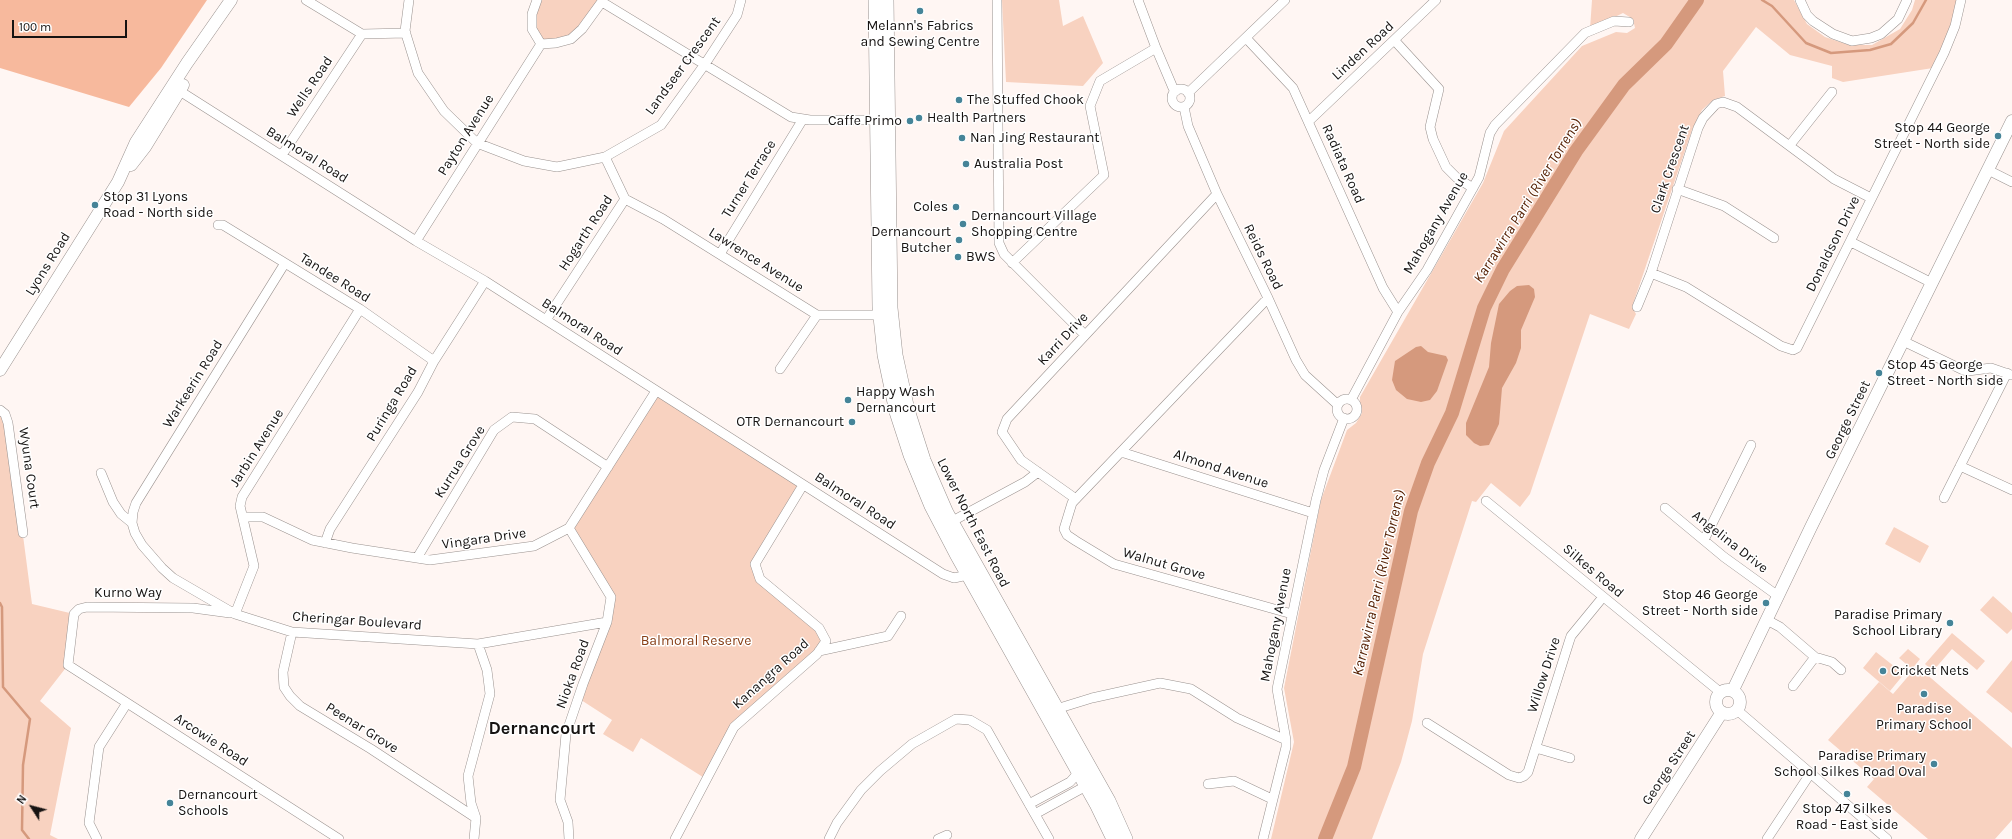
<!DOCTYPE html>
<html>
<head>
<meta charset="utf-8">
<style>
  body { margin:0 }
  #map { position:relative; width:2012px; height:839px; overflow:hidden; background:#fff6f3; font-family:Karla,sans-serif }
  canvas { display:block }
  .north { position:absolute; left:12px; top:787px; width:40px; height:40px; -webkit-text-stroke:3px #fff; paint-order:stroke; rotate:306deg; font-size:11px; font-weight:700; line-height:16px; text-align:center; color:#161312 }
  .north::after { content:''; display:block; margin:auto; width:14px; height:18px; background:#161312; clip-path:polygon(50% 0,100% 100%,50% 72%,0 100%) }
  .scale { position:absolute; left:12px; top:20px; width:115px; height:18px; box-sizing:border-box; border:2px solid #161312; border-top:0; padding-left:5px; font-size:12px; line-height:14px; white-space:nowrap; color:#161312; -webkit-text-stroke:3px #fff; paint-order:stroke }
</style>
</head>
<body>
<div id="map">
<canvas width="2012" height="839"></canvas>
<div class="north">N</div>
<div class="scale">100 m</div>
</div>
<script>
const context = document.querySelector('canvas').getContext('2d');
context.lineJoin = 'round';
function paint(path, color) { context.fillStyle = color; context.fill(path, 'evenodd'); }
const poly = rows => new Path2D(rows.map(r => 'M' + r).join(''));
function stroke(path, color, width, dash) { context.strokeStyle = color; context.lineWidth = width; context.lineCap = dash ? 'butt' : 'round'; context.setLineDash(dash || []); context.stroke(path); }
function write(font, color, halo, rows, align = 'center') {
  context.font = font + ' Karla,sans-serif'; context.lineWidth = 3; context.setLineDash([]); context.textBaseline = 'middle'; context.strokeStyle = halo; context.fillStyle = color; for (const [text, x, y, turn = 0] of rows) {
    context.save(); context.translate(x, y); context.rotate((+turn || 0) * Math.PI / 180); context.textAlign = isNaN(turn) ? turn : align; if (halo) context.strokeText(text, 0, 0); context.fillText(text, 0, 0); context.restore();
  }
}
paint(poly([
  [537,0,603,0,571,39,541,44,532,14],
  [1002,0,1059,0,1063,26,1083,16,1103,63,1083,86,1006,82],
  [1592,0,1794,0,1807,24,1825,37,1849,45,1872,45,1900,29,1912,10,1915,0,1956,0,1957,3,1949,31,1933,68,1843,82,1832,78,1832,66,1790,55,1756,27,1723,71,1725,96,1713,100,1702,110,1692,130,1632,307,1636,314,1629,329,1590,314,1530,494,1520,507,1491,483,1476,502,1472,501,1423,654,1412,721,1401,762,1372,839,1271,839,1294,742,1284,688,1321,500,1347,430,1356,423,1362,413,1360,406,1360,397,1483,183,1504,131,1582,46,1616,32,1627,33,1635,28,1633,19,1623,13,1590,29],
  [656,391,803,485,755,564,761,579,819,628,826,641,734,727,706,779,641,738,633,752,603,734,612,720,578,698,611,597,569,528],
  [0,412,9,429,32,604,74,614,68,665,40,701,71,728,50,835,58,839,0,839],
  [1894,527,1929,546,1920,563,1885,544],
  [1993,596,2012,613,2012,629,2007,634,1980,610],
  [1952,633,1985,661,1977,670,1952,649,1933,671,1925,664],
  [1908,649,1920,659,1912,669,1899,658],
  [1876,652,1904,674,1890,691,1863,668],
  [2012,660,2012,713,1986,692],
  [1917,666,2012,748,2012,820,1995,839,1928,839,1867,787,1874,779,1828,740,1879,682,1893,694]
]), '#f8d2c0');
paint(poly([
  [0,0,207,0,161,68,129,107,0,68]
]), '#f7b99d');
paint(poly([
  [1529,285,1534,289,1535,297,1521,330,1521,348,1516,363,1502,388,1499,424,1489,445,1480,446,1474,443,1466,435,1466,423,1489,367,1491,343,1499,304,1510,291,1517,286],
  [1421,346,1428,352,1446,356,1448,360,1437,391,1430,400,1421,402,1407,399,1396,390,1392,380,1395,361,1416,347]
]), '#d5997d');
stroke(poly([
  [1762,0,1772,6,1806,43,1831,53,1870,50,1891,44,1913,23,1926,0],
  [0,603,2,607,3,687,30,719,23,765,22,830,29,839]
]), '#d5997d', 2.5);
stroke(poly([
  [1325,839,1354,767,1411,511,1428,463,1452,413,1484,308,1503,269,1576,151,1624,85,1666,44,1697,0]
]), '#d5997d', 14);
const street = poly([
  [306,0,362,34,406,33],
  [409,0,405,31,418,73,444,111,477,143,524,161,557,167,605,157,661,125,705,64,737,15,741,0],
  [537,0,532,14,532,29,541,44,556,43,571,39,582,29,603,0],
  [997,0,999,243,1004,254,1085,335],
  [1138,0,1156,48,1173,88,1176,91],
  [1800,0,1807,15,1813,21,1833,34,1852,41,1871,38,1881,34,1898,19,1907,0],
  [602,2,791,117,810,120,882,120],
  [1246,38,1293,88,1383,288,1398,312],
  [1395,41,1439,89,1430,127,1433,139,1446,167,1457,178,1473,188],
  [175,88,416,241,485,281,943,574,954,578,972,574],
  '1172 98a9 9 0 1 1 18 0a9 9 0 1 1-18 0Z',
  [1188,93,1285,0],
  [1184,107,1188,126,1217,194,1268,298,1296,360,1305,375,1338,405],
  [1309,121,1436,0],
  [1790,145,1832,92],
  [282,155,362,34],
  [1988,170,2012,182],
  [1677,189,1724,206,1774,238],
  [625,199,663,219,817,315,879,315],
  [218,225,223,225,360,309,434,361],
  [416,241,541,44],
  [1851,242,1932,283],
  [720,254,803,119],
  [1012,263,1104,175,1090,106,1100,81,1156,48],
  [1651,273,1686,287,1781,346,1793,350,1797,348,1944,53,1955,26,1961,0],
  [1268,298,1072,503,1064,529,1067,535,1076,541,1114,564,1292,614],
  [1637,307,1651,273,1698,128,1703,118,1716,104,1723,102,1737,107,1834,179,1871,198],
  [546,320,625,199,605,157],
  [1903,341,1963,370,1968,371,1991,368,2011,375],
  [780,369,817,315],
  '1337 409a10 10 0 1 1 20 0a10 10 0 1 1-20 0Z',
  [1351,400,1398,312,1427,270,1479,177,1490,133,1495,125,1585,33,1614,21,1629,22],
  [0,410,5,414,8,423,23,533],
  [1121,452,1313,513],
  [1960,466,2012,490],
  [101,473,113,502,121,514,132,523,135,533,142,545,162,568,173,578,235,614,292,632,478,644,607,622],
  [1944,498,2007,373],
  [1076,499,1021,460,1002,432,1007,419,1217,194],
  [1486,501,1720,692],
  [1665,508,1724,557,1778,596],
  [243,517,263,517,312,540,352,548,430,560,534,546,569,528,656,391],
  [132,523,133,512,136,503,285,263],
  [947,524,1025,482,1038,472],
  [1704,540,1751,445],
  [325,543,330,529,418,392,434,361,485,281],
  [417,558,494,430,512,417,535,419,608,467],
  [230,613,193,608,87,607,79,609,74,614,68,665,339,839],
  [235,614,254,566,240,506,242,497,360,309],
  [1767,620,1780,627,1815,657,1832,662,1841,670],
  [292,632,283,672,284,687,290,696,300,706,371,749,476,818],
  [819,651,888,636,901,616],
  [1793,686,1815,657],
  [1053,710,1092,698,1160,683,1191,689,1237,718,1286,740],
  [1737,710,1887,839],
  [1427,723,1509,775,1519,778,1524,776,1528,772,1569,642,1571,636,1603,597],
  [1536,748,1570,758],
  [1208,784,1234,781,1272,799],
  [1029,804,1070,782,1079,772],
  [1035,814,1086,786,1088,781],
  [97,839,89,823,99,747,127,703],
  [474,839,476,818,471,803,468,776,490,694,487,670,478,644],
  [569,839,568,822,560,800,566,734,583,684,607,622,611,597,569,528],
  [675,839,734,727,817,654,826,641,819,628,760,579,755,564,803,485],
  [829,839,837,823,861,790,880,771,912,744,956,719,970,720,987,730,1049,839],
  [938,839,947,835],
  [1263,839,1286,747,1286,740,1277,689,1316,500,1324,470,1344,418],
  [1767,839,1810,774]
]);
const secondary = poly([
  [131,165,145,147,183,85],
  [0,370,118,182,136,142,187,63,231,0],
  '1716 702a12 12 0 1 1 24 0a12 12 0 1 1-24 0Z',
  [1733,690,1811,527,2012,121],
  [1641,839,1722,712]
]);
const primary = poly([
  [875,0,879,307,884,355,896,412,910,455,931,506,956,554,1096,804,1113,839],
  [887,0,891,308,896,355,908,410,924,460,947,513,1109,801,1126,839]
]);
stroke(street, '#9a928f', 10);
stroke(secondary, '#9a928f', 13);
stroke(primary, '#9a928f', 14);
stroke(street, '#fff', 9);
stroke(secondary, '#fff', 12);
stroke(primary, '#fff', 13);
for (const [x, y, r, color] of [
  [920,11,4,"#458498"],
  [959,100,4,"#458498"],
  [919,118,4,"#458498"],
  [910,121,4,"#458498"],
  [1998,136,4,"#458498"],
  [962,138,4,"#458498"],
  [966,164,4,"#458498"],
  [95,205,4,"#458498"],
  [956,207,4,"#458498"],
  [963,224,4,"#458498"],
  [959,240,4,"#458498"],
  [958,257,4,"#458498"],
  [1879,373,4,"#458498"],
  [848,400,4,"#458498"],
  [852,422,4,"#458498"],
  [1766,603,4,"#458498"],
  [1950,623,4,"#458498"],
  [1883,671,4,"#458498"],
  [1924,694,4,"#458498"],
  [1934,764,4,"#458498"],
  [1847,794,4,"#458498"],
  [170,803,4,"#458498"]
]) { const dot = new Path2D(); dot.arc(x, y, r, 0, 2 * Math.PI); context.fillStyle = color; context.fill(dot); stroke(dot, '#fff', 1.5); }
write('14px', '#161312', '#fff', [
  ["Melann's Fabrics",920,26,"center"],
  ["and Sewing Centre",920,42,"center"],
  ["The Stuffed Chook",967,100],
  ["Health Partners",927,118],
  ["Caffe Primo",902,121,"right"],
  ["Stop 44 George",1990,128,"right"],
  ["Street - North side",1990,144,"right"],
  ["Nan Jing Restaurant",970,138],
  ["Australia Post",974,164],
  ["Stop 31 Lyons",103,197],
  ["Road - North side",103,213],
  ["Coles",948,207,"right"],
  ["Dernancourt Village",971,216],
  ["Shopping Centre",971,232],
  ["Dernancourt",951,232,"right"],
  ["Butcher",951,248,"right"],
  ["BWS",966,257],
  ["Stop 45 George",1887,365],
  ["Street - North side",1887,381],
  ["Happy Wash",856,392],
  ["Dernancourt",856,408],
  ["OTR Dernancourt",844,422,"right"],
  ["Stop 46 George",1758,595,"right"],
  ["Street - North side",1758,611,"right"],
  ["Paradise Primary",1942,615,"right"],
  ["School Library",1942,631,"right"],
  ["Cricket Nets",1891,671],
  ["Paradise",1924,709,"center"],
  ["Primary School",1924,725,"center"],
  ["Paradise Primary",1926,756,"right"],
  ["School Silkes Road Oval",1926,772,"right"],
  ["Dernancourt",178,795],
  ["Schools",178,811],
  ["Stop 47 Silkes",1847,809,"center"],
  ["Road - East side",1847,825,"center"]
], 'left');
write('14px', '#161312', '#fff', [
  ["Linden Road",1363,51,-43],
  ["Landseer Crescent",683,66,-54],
  ["Wells Road",310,87,-56],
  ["Payton Avenue",466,135,-58],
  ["Balmoral Road",307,155,32],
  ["Radiata Road",1343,164,66],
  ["Clark Crescent",1670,169,-71],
  ["Turner Terrace",749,179,-58],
  ["Mahogany Avenue",1436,223,-60],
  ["Hogarth Road",586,233,-57],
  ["Donaldson Drive",1833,244,-64],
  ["Reids Road",1263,257,64],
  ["Lawrence Avenue",756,260,32],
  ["Lyons Road",48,264,-58],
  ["Tandee Road",335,278,32],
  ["Balmoral Road",582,327,33],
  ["Karri Drive",1063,339,-47],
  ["Warkeerin Road",193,384,-58],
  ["Puringa Road",392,404,-59],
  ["George Street",1848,420,-64],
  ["Jarbin Avenue",257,448,-58],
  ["Kurrua Grove",460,462,-58],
  ["Wyuna Court",29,468,82],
  ["Almond Avenue",1221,469,18],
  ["Balmoral Road",855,501,33],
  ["Lower North East Road",973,523,63],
  ["Vingara Drive",484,539,-8],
  ["Angelina Drive",1730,542,38],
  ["Walnut Grove",1164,564,16],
  ["Silkes Road",1593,571,40],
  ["Kurno Way",128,593],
  ["Cheringar Boulevard",357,621,4],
  ["Mahogany Avenue",1276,625,-79],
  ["Nioka Road",573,674,-70],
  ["Kanangra Road",771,674,-42],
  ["Willow Drive",1544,675,-72],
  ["Peenar Grove",362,728,32],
  ["Arcowie Road",211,740,33],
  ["George Street",1669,768,-57]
]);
write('14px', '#873f17', '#fff', [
  ["Balmoral Reserve",696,641]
]);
write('italic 15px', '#541e00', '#fff', [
  ["Karrawirra Parri (River Torrens)",1528,201,-58],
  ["Karrawirra Parri (River Torrens)",1379,583,-77]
]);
write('bold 18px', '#161312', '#fff', [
  ["Dernancourt",542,729]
]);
</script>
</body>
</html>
